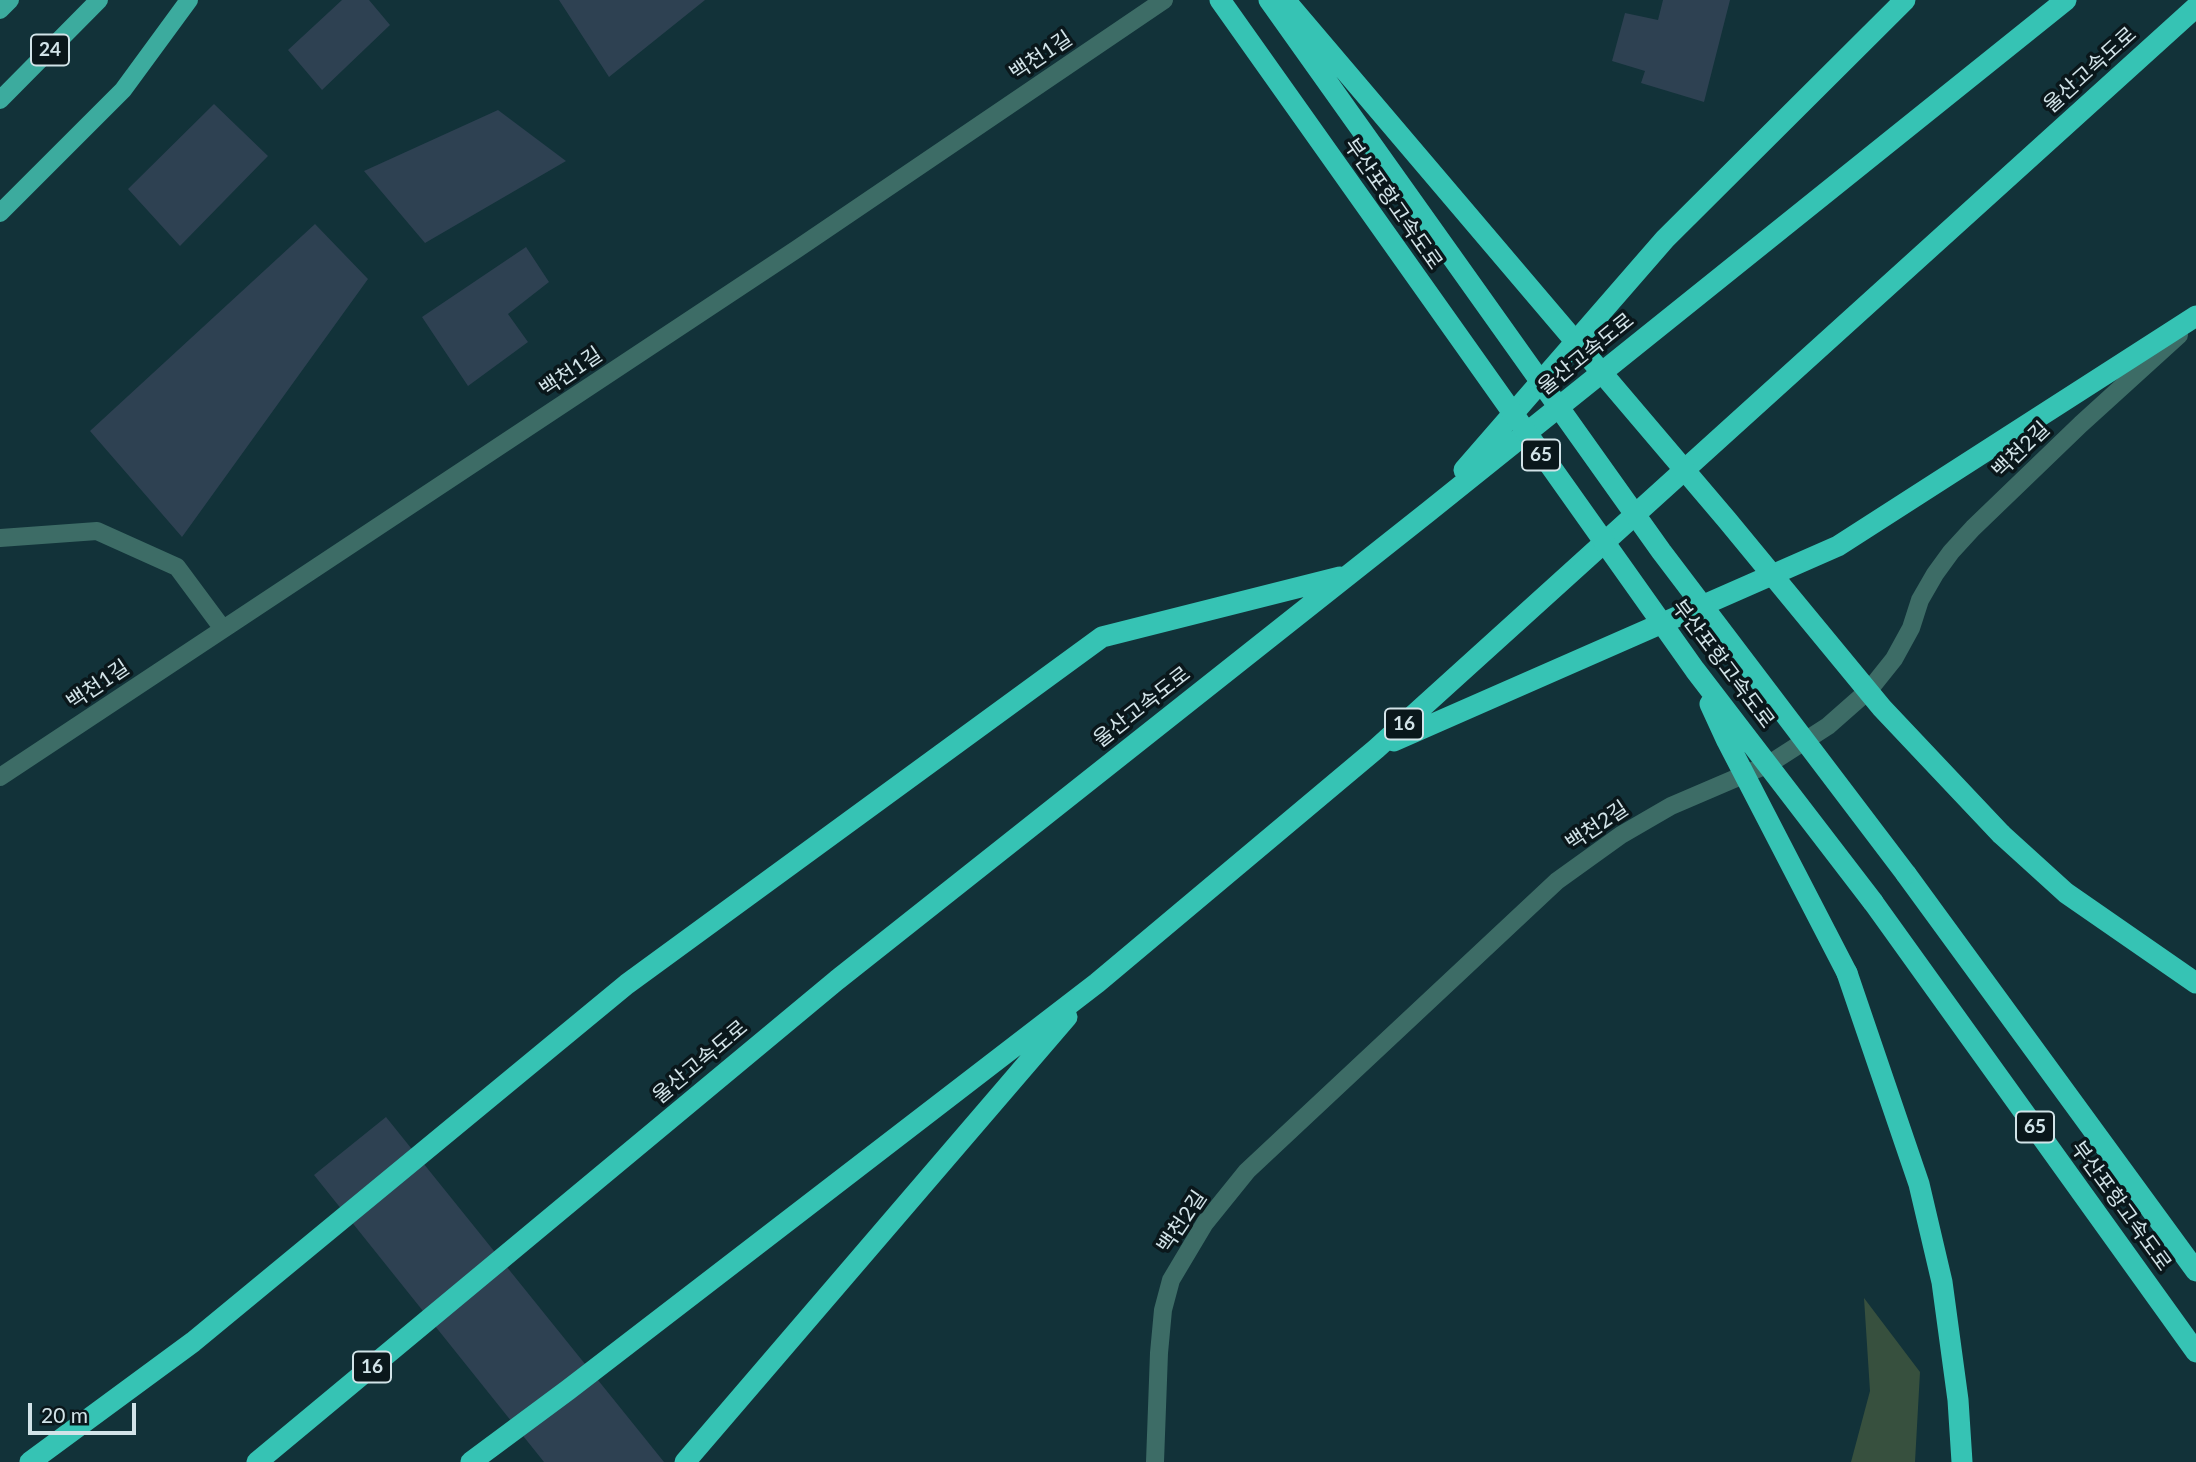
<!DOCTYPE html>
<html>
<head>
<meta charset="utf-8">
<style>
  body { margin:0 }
  #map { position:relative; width:2196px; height:1462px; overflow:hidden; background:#123239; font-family:Lato,sans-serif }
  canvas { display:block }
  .scale { position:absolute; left:28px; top:1403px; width:108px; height:32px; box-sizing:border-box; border:4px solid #d2e3e8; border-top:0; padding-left:9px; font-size:21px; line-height:24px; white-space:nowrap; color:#d2e3e8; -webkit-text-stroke:5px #0a171b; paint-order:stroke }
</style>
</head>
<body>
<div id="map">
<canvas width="2196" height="1462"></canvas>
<div class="scale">20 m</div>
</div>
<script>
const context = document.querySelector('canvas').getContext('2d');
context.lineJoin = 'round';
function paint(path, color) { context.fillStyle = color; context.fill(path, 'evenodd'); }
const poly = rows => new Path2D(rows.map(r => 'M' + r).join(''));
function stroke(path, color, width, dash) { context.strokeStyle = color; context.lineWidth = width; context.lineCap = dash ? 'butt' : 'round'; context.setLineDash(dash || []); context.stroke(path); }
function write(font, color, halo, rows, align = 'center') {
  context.font = font + ' Lato,"Noto Sans KR",sans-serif'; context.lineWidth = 7; context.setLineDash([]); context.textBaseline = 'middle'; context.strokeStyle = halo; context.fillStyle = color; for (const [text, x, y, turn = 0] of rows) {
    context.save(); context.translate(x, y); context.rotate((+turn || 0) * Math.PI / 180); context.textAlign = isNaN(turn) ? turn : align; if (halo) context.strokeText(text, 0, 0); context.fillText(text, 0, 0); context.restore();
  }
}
paint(poly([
  [1864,1298,1920,1372,1915,1462,1851,1462,1870,1391]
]), '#37503e');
paint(poly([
  [342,0,369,0,390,25,322,90,288,50],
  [559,0,705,0,609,77],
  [1663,0,1730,0,1704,102,1641,83,1645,71,1612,61,1625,13,1658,20],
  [214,104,268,156,180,246,128,189],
  [498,110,566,161,425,243,364,171],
  [315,224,368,279,182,537,90,431],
  [526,247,549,282,508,314,528,342,468,386,422,317],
  [386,1117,664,1462,544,1462,314,1175]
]), '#2e4152');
stroke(poly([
  [0,538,97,531,177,567,223,629],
  [0,777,797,249,1164,0],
  [1155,1462,1159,1353,1163,1310,1171,1280,1205,1223,1247,1171,1557,881,1621,835,1671,806,1769,764,1828,726,1870,689,1894,659,1911,628,1920,600,1935,574,1951,552,1973,528,2081,424,2179,335]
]), '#3d6c66', 18);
stroke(poly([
  [0,10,10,0],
  [0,100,99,0],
  [0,213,123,90,189,0]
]), '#3cab9e', 18);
stroke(poly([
  [1464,470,1665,239,1905,0],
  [1394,741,1838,546,2196,316],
  [2001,834,2066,893,2196,983],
  [1906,874,2196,1271],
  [1873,902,2196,1352],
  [1847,973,1919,1184,1942,1282,1958,1400,1962,1462],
  [30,1462,193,1342,627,984,1102,637,1340,577],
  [257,1462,837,980,1428,512,2066,0],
  [471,1462,568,1390,1097,983,1376,749,2196,7],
  [685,1462,1067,1017]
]), '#36c3b4', 21);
stroke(poly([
  [1220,0,1695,670,1873,902],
  [1269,0,1661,551,1906,874],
  [1285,0,1727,520,1882,708,2001,834],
  [1710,704,1727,741,1847,973]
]), '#36c3b4', 21);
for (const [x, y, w] of [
  [50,50,38],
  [1541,455,38],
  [1404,724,38],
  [2035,1127,38],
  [372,1367,38]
]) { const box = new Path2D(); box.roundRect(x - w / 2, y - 15.5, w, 31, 5); context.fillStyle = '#0a171b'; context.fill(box); stroke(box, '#d2e3e8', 2); }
write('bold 19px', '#d2e3e8', null, [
  ["24",50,50],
  ["65",1541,455],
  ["16",1404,724],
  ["65",2035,1127],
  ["16",372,1367]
]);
write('21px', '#d2e3e8', '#0a171b', [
  ["백천1길",1041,56,-34],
  ["울산고속도로",2090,70,-42],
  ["부산포항고속도로",1393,204,55],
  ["울산고속도로",1586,354,-39],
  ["백천1길",571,372,-34],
  ["백천2길",2021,450,-44],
  ["부산포항고속도로",1723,664,53],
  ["백천1길",98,685,-34],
  ["울산고속도로",1142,707,-38],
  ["백천2길",1597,826,-34],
  ["울산고속도로",700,1062,-40],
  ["부산포항고속도로",2121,1206,54],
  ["백천2길",1182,1222,-56]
]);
</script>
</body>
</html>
